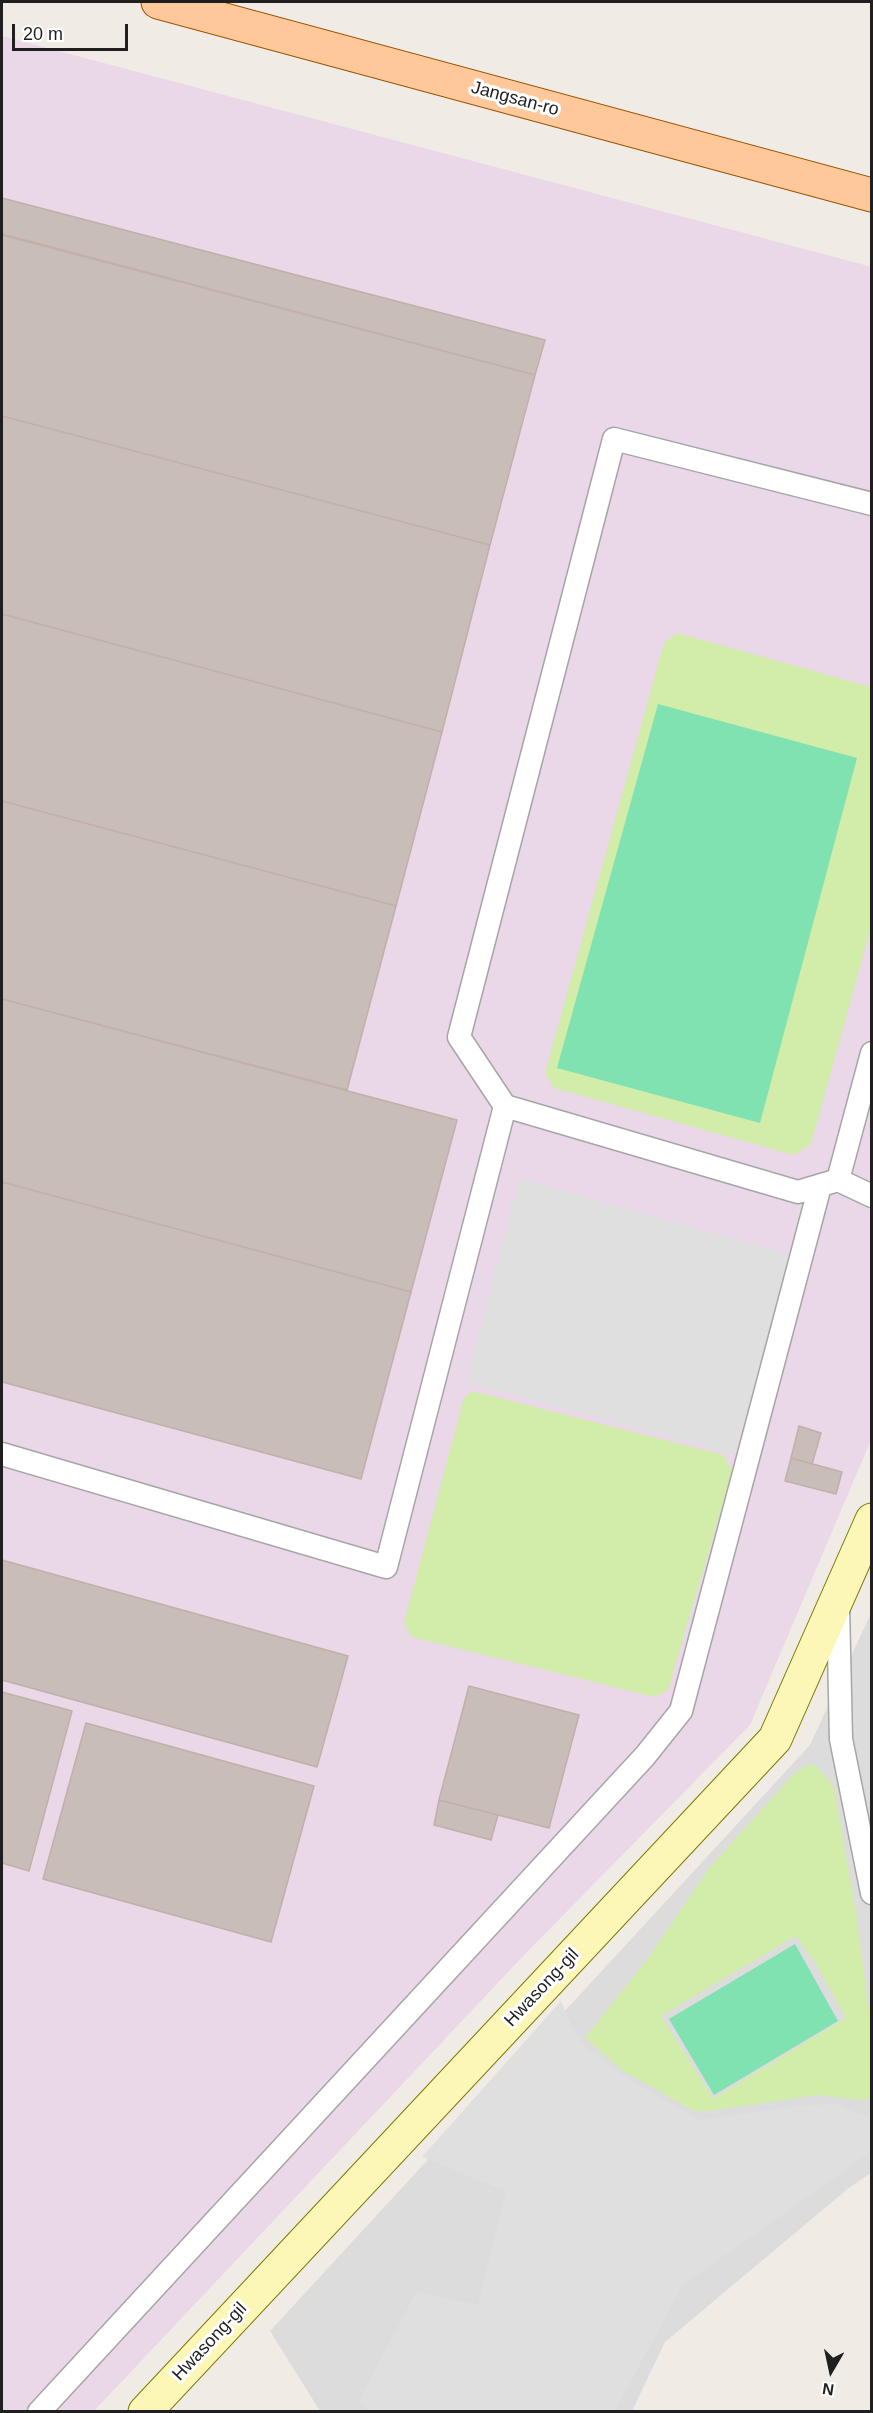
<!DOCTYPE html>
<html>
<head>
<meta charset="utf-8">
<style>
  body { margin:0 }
  #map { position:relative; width:873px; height:2413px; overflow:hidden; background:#f0ebe5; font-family:Helvetica,sans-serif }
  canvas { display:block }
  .frame { position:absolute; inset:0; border:3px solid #1f1f1f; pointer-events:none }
  .north { position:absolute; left:801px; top:2341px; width:60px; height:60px; -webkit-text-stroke:4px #fff; paint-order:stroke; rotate:189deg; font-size:16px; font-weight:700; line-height:24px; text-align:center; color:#1f1f1f }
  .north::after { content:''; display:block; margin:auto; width:21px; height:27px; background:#1f1f1f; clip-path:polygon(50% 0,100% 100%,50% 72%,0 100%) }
  .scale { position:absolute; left:12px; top:24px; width:116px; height:27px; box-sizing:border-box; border:3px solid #1f1f1f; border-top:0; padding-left:8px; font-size:18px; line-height:21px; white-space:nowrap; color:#1f1f1f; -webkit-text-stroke:4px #fff; paint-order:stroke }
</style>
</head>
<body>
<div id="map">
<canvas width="873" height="2413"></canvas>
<div class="frame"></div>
<div class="north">N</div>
<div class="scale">20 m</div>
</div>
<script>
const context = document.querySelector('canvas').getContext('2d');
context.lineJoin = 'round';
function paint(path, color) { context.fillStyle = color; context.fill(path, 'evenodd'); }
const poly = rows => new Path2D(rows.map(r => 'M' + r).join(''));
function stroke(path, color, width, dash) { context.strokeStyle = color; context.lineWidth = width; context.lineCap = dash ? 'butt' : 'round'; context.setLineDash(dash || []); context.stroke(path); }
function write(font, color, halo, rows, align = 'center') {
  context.font = font + ' Helvetica,sans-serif'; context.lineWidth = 6; context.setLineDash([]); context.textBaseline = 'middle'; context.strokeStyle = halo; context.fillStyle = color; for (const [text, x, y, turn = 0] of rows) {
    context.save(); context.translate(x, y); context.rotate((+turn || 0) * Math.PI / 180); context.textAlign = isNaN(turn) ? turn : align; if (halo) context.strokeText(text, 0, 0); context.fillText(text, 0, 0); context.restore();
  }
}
paint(poly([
  [871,1613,871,2173,850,2187,665,2342,632,2411,320,2411,270,2331,810,1745]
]), '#dddcdc');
paint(poly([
  [2,36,872,267,871,1440,750,1725,526,1953,93,2412,2,2411]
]), '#ead7e8');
paint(poly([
  [677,633,871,687,871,927,811,1144,794,1155,554,1088,545,1073,664,643],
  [472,1391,724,1455,732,1472,668,1690,654,1697,412,1637,404,1623,464,1398],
  [810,1764,817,1767,834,1787,856,1912,868,2004,871,2013,871,2099,858,2100,818,2095,709,2111,694,2111,622,2070,585,2038,649,1957,710,1867,795,1773],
  [796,1936,816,1964,846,2018,713,2099,661,2016]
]), '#d2eca9');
paint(poly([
  [658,704,857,758,760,1123,557,1068],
  [795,1944,838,2021,714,2095,669,2019]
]), '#80e2b0');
paint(poly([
  [519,1178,791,1255,734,1455,466,1382],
  [561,2001,574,2032,589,2050,635,2083,700,2120,797,2106,835,2104,871,2119,871,2152,683,2285,615,2411,368,2411,358,2402,416,2292,478,2305,506,2191,422,2157]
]), '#dfdfdf');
const building = poly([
  [2,198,545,340,535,375,2,234,2,198],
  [2,235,535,375,490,545,2,416,2,235],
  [2,416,490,545,442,732,2,614,2,416],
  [2,614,442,732,396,906,2,801,2,614],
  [2,801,396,906,347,1090,2,999,2,801],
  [2,999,457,1120,411,1292,2,1182,2,999],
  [2,1182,411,1292,361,1479,2,1382,2,1182],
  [799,1426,821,1433,812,1464,791,1458,799,1426],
  [791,1458,842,1472,836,1494,785,1481,791,1458],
  [2,1560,348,1656,317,1767,2,1680,2,1560],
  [469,1686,579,1715,549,1828,439,1800,469,1686],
  [2,1692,72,1711,29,1871,2,1863,2,1692],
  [86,1723,314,1786,271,1942,43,1879,86,1723],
  [439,1800,498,1815,491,1840,434,1825,439,1800]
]);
paint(building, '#c8bdb8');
stroke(building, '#c3afa7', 1.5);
const lane = poly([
  [505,1106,798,1192,838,1180,872,1196],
  [838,1180,872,1053],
  [2,1454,386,1567,505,1106,459,1037,614,439,872,504],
  [838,1607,841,1739,872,1893],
  [39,2412,645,1756,681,1711,820,1186]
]);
const secondary = poly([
  [145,2412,775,1739,872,1520]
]);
const primary = poly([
  [158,2,872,195]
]);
stroke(lane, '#a6a6a6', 25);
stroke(secondary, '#7c7a00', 35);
stroke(primary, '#9a5400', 35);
stroke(lane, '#fff', 22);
stroke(secondary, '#fcf7b7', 33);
stroke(primary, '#ffc89b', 33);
write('18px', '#1f1f1f', '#fff', [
  ["Jangsan-ro",515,99,15],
  ["Hwasong-gil",542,1988,-47],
  ["Hwasong-gil",210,2342,-47]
]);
</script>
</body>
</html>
